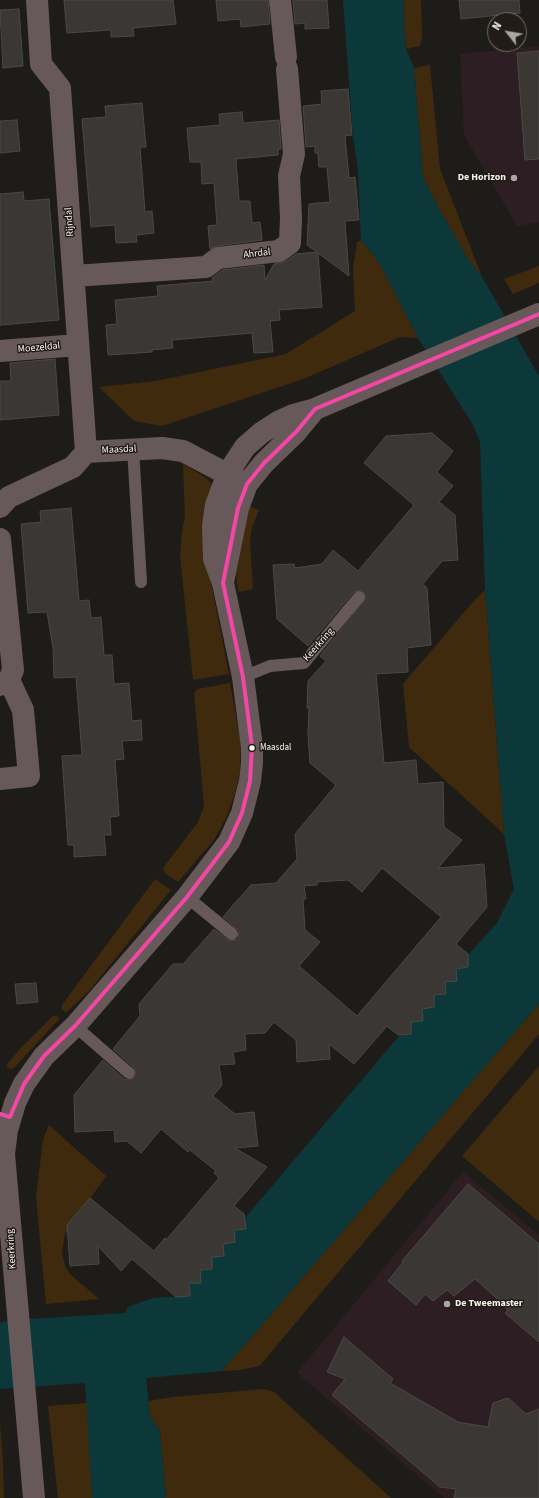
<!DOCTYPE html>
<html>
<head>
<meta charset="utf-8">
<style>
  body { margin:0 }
  #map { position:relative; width:539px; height:1498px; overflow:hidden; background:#1e1c19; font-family:"Source Sans 3",sans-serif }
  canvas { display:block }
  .north { position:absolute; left:487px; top:12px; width:40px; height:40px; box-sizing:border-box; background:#211c16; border:1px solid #76716c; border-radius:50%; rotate:301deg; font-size:11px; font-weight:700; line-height:16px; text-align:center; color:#f5f1ed }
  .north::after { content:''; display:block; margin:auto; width:14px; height:18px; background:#aaa6a3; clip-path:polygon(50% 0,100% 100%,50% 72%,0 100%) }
</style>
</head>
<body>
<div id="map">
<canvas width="539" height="1498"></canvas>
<div class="north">N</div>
</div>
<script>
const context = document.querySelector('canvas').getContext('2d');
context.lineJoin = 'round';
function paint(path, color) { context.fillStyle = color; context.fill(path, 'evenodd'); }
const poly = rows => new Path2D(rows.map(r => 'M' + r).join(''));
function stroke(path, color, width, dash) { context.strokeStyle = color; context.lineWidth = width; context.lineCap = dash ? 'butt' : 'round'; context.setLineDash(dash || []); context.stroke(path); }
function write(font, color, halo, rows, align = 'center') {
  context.font = font + ' "Source Sans 3",sans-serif'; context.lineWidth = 3; context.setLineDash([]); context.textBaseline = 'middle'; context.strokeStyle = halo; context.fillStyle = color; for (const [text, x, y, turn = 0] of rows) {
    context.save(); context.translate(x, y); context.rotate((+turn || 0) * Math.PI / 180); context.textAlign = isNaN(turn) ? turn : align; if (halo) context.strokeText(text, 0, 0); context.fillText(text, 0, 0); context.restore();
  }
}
paint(poly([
  [539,46,539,222,517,226,464,135,460,54],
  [463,1172,539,1235,539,1498,444,1498,297,1373]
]), '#2d1e23');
paint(poly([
  [403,0,421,0,422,37,420,46,406,49],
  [430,65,440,169,482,277,469,261,437,205,423,177,414,68],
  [361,240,378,261,418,338,400,337,301,380,162,426,134,421,99,387,156,381,286,354,355,311,353,269,357,242],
  [539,266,539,283,513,294,504,279],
  [183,464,203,476,213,485,207,552,211,582,229,674,193,680,180,556,182,531,185,517],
  [249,506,259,510,252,528,250,541,253,589,238,592,235,564],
  [485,590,504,834,409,747,403,684,472,603],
  [230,683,241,744,240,770,236,790,226,818,214,840,178,882,166,874,163,868,198,822,204,806,194,693,198,689],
  [155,879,171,890,89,991,66,1013,62,1009,62,1005],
  [539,1004,539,1034,262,1363,259,1366,241,1370,222,1371],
  [53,1016,57,1016,59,1019,12,1070,6,1066,19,1050],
  [539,1066,539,1222,462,1156],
  [49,1125,106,1176,65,1234,62,1253,65,1266,70,1274,99,1299,46,1304,36,1197,43,1140],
  [264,1389,274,1392,391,1498,166,1498,160,1432,150,1415,148,1401,173,1397],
  [87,1403,92,1498,58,1498,48,1406],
  [0,1423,3,1461,4,1498,0,1498]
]), '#402a0d');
paint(poly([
  [343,0,403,0,406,49,414,68,423,177,437,205,469,261,482,277,539,376,539,1004,222,1371,146,1378,150,1415,160,1432,166,1498,92,1498,85,1383,0,1389,0,1323,13,1320,125,1313,128,1307,153,1298,190,1296,189,1283,201,1283,200,1270,212,1269,212,1257,223,1244,235,1242,234,1230,246,1229,245,1218,399,1036,411,1034,411,1022,422,1021,422,1009,434,1007,434,995,446,994,445,982,457,980,456,969,468,967,468,955,497,923,514,889,504,834,485,590,480,442,473,425,418,338,378,261,361,240,358,170,353,137]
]), '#0c383a');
const building = poly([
  [64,0,173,0,176,24,133,28,134,36,111,37,111,30,67,33,64,0],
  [216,0,268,0,270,24,241,27,240,19,218,21,216,0],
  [293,0,327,0,329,28,305,29,305,23,295,24,293,0],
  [459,0,519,0,520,13,461,19,459,0],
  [19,9,23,66,3,68,0,10,19,9],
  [539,51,539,159,525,160,517,53,539,51],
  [348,89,352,135,345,136,349,178,355,177,359,220,345,221,349,276,318,253,322,307,279,310,280,320,270,321,273,352,254,353,252,333,172,340,173,348,152,350,152,352,108,355,106,325,117,324,115,300,158,296,157,286,213,281,212,278,223,270,264,265,265,280,274,264,286,261,296,254,317,252,307,245,309,204,330,202,327,167,319,167,318,153,315,153,315,146,306,147,303,106,322,104,321,91,348,89],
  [142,103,146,147,140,147,145,212,152,211,154,233,136,235,137,242,116,243,115,225,91,227,82,119,106,117,105,106,142,103],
  [242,112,243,123,279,120,281,149,278,149,278,155,236,159,239,201,250,201,252,223,260,222,262,240,217,246,210,249,208,226,217,225,214,183,202,184,201,162,190,162,187,128,220,125,219,114,242,112],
  [17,120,20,151,0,153,0,121,17,120],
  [23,192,24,201,49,199,59,320,0,325,0,194,23,192],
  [55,359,59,415,0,420,0,381,11,381,10,363,55,359],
  [432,433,453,451,437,472,453,486,439,502,455,515,458,560,442,561,423,584,427,588,431,645,407,648,408,672,376,674,384,763,416,760,418,784,443,782,444,827,462,840,438,868,484,864,487,907,456,944,468,954,468,967,456,969,457,981,445,982,446,994,434,995,434,1007,422,1009,423,1021,411,1022,411,1034,398,1035,387,1026,354,1064,329,1044,330,1059,297,1062,296,1040,274,1022,265,1033,245,1034,246,1050,233,1052,235,1064,219,1065,222,1085,213,1096,235,1114,254,1112,258,1146,235,1148,267,1167,234,1206,244,1214,246,1229,234,1230,235,1242,223,1244,224,1256,212,1257,212,1269,200,1270,201,1283,189,1283,190,1296,176,1297,132,1259,121,1271,98,1246,99,1264,70,1266,67,1225,90,1198,154,1251,165,1238,166,1240,219,1178,214,1173,216,1171,190,1150,188,1152,161,1129,141,1153,127,1141,115,1142,114,1130,75,1132,74,1095,103,1060,124,1079,128,1080,134,1078,136,1074,134,1068,113,1049,140,1016,139,1004,173,964,183,964,214,929,230,941,238,939,239,931,223,917,228,911,251,885,276,883,297,859,295,834,336,785,310,763,308,735,309,707,307,708,308,681,326,661,320,656,366,598,363,591,360,590,354,592,308,646,277,619,273,565,294,564,295,568,322,564,333,550,358,571,414,505,364,463,386,436,432,433],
  [382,868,441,917,357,1016,299,966,320,942,305,930,303,899,306,899,304,886,317,885,317,882,348,880,362,892,382,868],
  [71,508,79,601,89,600,91,618,101,617,104,655,112,655,114,684,129,683,132,721,141,720,142,740,122,741,124,759,115,760,119,816,110,817,111,835,104,835,106,855,74,857,74,845,68,845,62,756,82,755,76,677,54,678,53,648,47,612,28,613,21,524,41,522,40,511,71,508],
  [36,983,38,1002,17,1004,15,984,36,983],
  [468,1184,539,1244,539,1342,505,1313,508,1310,500,1303,501,1302,475,1279,454,1296,447,1290,433,1301,425,1294,416,1305,388,1281,403,1262,402,1261,468,1184],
  [344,1337,393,1379,390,1383,458,1422,488,1427,493,1403,508,1398,526,1414,539,1409,539,1498,454,1498,456,1489,440,1487,332,1395,345,1379,327,1372,344,1337]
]);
paint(building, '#3a3735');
stroke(building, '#4b4946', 1);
stroke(poly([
  [133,449,141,582],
  [243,677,270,666,304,663,359,597],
  [187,897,232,934],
  [75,1026,129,1073]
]), '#67595a', 12);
stroke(poly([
  [37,0,41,64,60,88,86,452],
  [280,0,286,57],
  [74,276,206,267,218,258,279,251,290,243,291,218,289,176,294,154,287,69],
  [0,351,78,345],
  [0,507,9,497,73,467,86,452,162,448,183,451,244,483],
  [0,539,13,670,9,680,0,685],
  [0,779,29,776,23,710,9,680]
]), '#67595a', 22);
stroke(poly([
  [223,582,238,508,247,484,264,463,296,432,315,409],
  [34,1498,4,1154,7,1130,15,1103,24,1084,44,1056,75,1026,187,897,229,842,242,813,250,781,252,763,252,747,243,677,223,583,214,559,213,526,216,505,228,473,245,447,261,433,278,422,293,415,315,409,539,314]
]), '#67595a', 22);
stroke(poly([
  [0,1114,10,1117,24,1084,44,1056,75,1026,187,897,229,842,242,813,250,781,252,747,243,677,223,583,238,508,247,484,264,463,296,432,315,409,539,314]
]), '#f346a5', 4);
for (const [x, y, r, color] of [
  [514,178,4,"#aaa6a3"],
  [252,748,3.5,"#f5f1ed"],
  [447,1304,4,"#aaa6a3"]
]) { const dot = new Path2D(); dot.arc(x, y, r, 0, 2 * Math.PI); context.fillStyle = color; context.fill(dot); stroke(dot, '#211c16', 1.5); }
write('9px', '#f5f1ed', '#211c16', [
  ["Maasdal",260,748]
], 'left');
write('bold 10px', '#f5f1ed', '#211c16', [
  ["De Horizon",506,178],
  ["De Tweemaster",455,1304,"left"]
], 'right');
write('10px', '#f5f1ed', '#211c16', [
  ["Rijndal",70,222,-94],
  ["Ahrdal",257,254,-7],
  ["Moezeldal",39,348,-5],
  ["Maasdal",119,450,-3],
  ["Keerkring",319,645,-49],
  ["Keerkring",12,1249,-94]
]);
</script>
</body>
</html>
